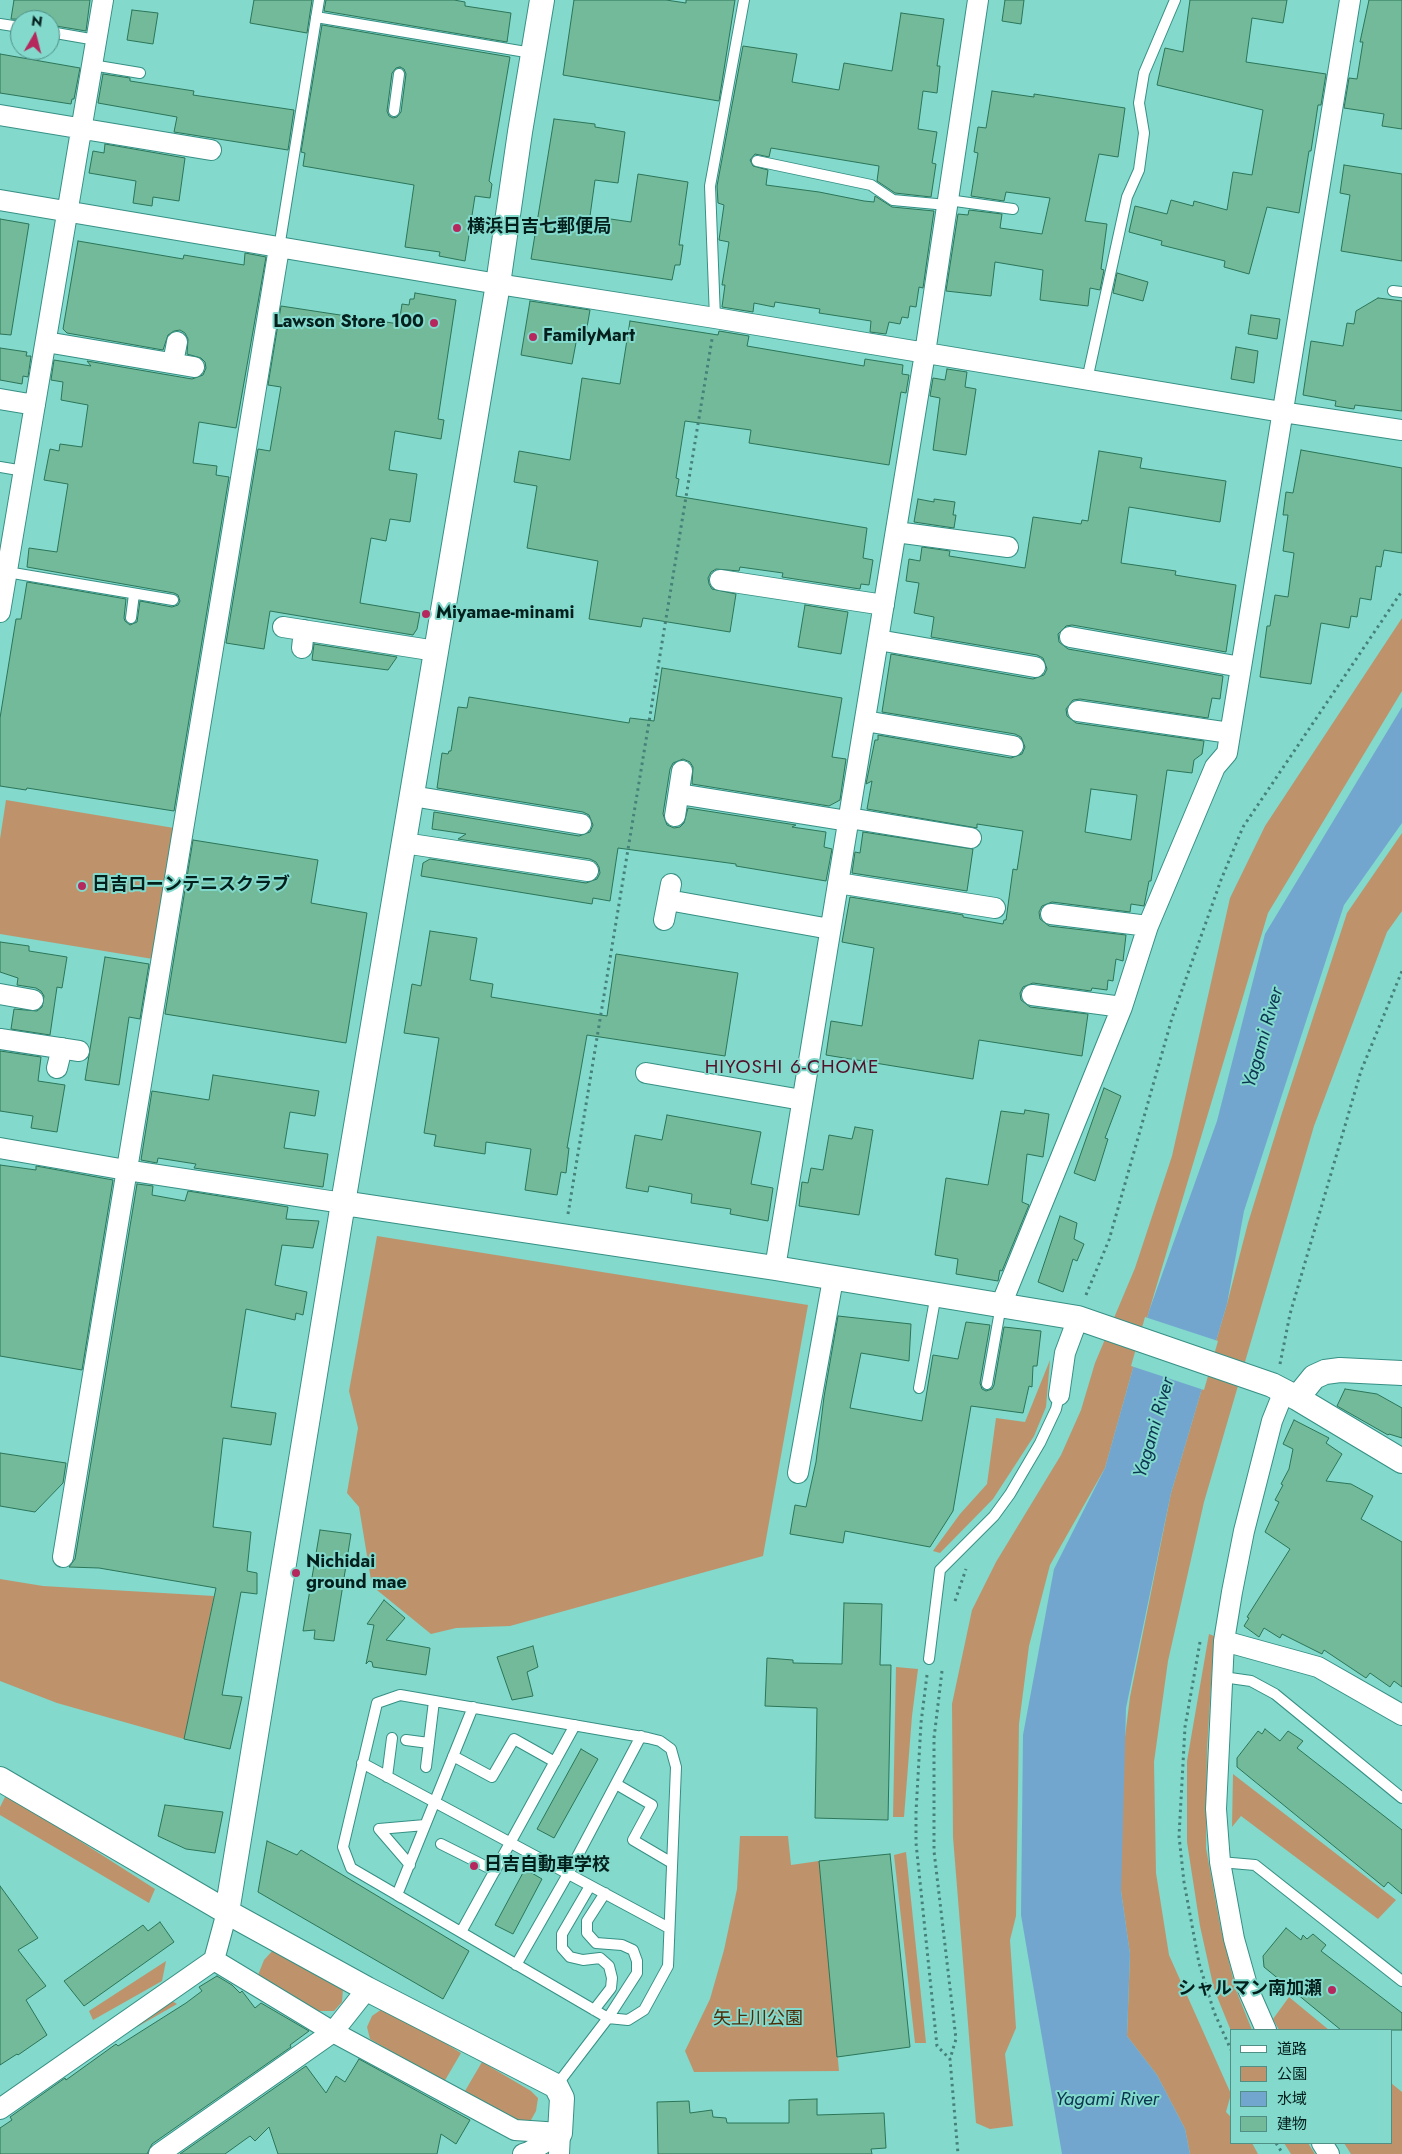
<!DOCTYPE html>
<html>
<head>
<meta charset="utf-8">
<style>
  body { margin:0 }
  #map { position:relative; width:1402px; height:2154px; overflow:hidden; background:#82d9cc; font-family:Jost,"Noto Sans JP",sans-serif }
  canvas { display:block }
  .legend { position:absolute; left:1230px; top:2029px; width:162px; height:115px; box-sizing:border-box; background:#82d9cc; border:1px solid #508f86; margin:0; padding:6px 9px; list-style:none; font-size:15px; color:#04201d }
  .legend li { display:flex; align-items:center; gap:10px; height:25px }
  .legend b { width:25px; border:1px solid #508f86 }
  .north { position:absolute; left:10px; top:10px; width:50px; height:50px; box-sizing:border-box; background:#82d9cc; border:1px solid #508f86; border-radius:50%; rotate:8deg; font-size:14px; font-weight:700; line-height:20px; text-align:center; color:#04201d }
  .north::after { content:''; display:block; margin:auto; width:18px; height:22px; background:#b6285d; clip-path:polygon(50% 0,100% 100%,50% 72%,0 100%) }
</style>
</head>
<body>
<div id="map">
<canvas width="1402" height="2154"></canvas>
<ul class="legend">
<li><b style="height:6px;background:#fff"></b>道路</li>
<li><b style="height:14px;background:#be936b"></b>公園</li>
<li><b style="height:14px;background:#73a6cf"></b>水域</li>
<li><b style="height:14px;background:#72ba9a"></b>建物</li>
</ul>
<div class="north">N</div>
</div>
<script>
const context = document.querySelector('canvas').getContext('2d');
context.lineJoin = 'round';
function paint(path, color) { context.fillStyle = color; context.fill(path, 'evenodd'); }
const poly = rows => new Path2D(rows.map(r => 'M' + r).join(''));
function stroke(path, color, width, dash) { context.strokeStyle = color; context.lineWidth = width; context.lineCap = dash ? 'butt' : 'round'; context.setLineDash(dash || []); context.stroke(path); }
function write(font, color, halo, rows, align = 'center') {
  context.font = font + ' Jost,"Noto Sans JP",sans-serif'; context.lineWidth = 4; context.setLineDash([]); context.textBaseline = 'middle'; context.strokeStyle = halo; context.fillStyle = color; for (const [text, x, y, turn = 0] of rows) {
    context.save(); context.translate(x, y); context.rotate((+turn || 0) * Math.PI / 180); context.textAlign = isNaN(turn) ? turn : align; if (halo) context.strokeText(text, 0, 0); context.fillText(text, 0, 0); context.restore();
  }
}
paint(poly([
  [1402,618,1402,691,1268,913,1149,1311,1105,1468,1050,1565,1029,1646,1019,1724,1016,1916,1010,1940,1016,2028,1005,2054,1013,2126,990,2129,976,2123,953,1837,952,1704,972,1610,996,1562,1061,1455,1081,1410,1095,1363,1135,1268,1172,1156,1230,898,1265,826],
  [6,800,174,828,153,959,0,934,0,839],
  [1402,833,1402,911,1387,932,1314,1126,1204,1502,1168,1661,1154,1762,1156,1873,1169,1955,1231,2094,1226,2112,1231,2117,1231,2143,1252,2143,1258,2154,1190,2154,1185,2129,1157,2075,1127,2036,1130,1954,1121,1891,1119,1784,1130,1697,1171,1493,1227,1304,1248,1223,1281,1116,1347,913],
  [377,1236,808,1305,763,1556,510,1626,456,1628,431,1634,372,1586,359,1507,347,1493,358,1428,349,1391],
  [1050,1360,1046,1407,1034,1436,993,1499,940,1553,933,1551,960,1514,987,1484,996,1418,1025,1422],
  [0,1579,43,1586,214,1596,184,1739,57,1703,0,1681],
  [1209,1634,1214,1636,1207,1750,1206,1848,1221,1930,1236,1990,1252,2030,1231,2031,1214,1989,1200,1926,1187,1842,1187,1761],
  [896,1667,918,1669,912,1716,904,1817,893,1817],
  [1233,1774,1396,1900,1378,1919,1241,1816,1232,1827],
  [7,1793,30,1805,55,1825,155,1889,149,1903,0,1815,0,1807],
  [740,1836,788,1836,791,1865,819,1861,839,2071,694,2072,685,2051,710,1999,724,1950,737,1889],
  [906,1852,926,2043,915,2043,894,1855],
  [274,1949,343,1989,342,2002,334,2011,318,2011,258,1975,264,1960],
  [166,1961,162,1981,93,2020,89,2011],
  [1289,1997,1329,2030,1279,2030,1273,2019],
  [169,1999,177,2004,137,2027,135,2023],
  [382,2009,394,2011,461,2053,444,2082,370,2039,367,2027,372,2016],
  [482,2062,531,2091,538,2098,536,2111,531,2120,518,2123,499,2115,465,2091],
  [1391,2083,1402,2092,1402,2154,1351,2154,1344,2143,1391,2143],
  [1284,2143,1308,2143,1315,2154,1291,2154]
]), '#be936b');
paint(poly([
  [1402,707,1402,823,1344,905,1244,1211,1227,1304,1171,1493,1126,1708,1121,1891,1130,1954,1127,2036,1157,2075,1185,2129,1190,2154,1062,2154,1021,1915,1023,1735,1054,1569,1105,1468,1149,1311,1217,1121,1265,934]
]), '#73a6cf');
paint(poly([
  [1145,1317,1218,1341,1204,1390,1131,1366]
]), '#82d9cc');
const building = poly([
  [14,0,90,0,86,31,50,25,50,20,11,19,14,0],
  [254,0,312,0,307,33,250,23,254,0],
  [326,0,454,0,465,2,465,6,511,13,507,42,324,11,326,0],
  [574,0,666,0,686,3,686,0,735,0,719,101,563,75,574,0],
  [1005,0,1024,0,1021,24,1002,21,1005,0],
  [1190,0,1287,0,1283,23,1252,18,1246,62,1326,74,1321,105,1318,105,1311,151,1309,151,1299,213,1267,207,1249,274,1224,267,1225,261,1161,245,1162,241,1129,232,1135,206,1167,214,1171,200,1193,206,1194,201,1227,210,1233,172,1252,175,1263,110,1157,85,1165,48,1183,52,1190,0],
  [1369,0,1402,0,1402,129,1382,126,1384,114,1344,108,1349,78,1357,79,1363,42,1360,42,1369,0],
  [132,10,158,13,153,44,127,40,132,10],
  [901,13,944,19,937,66,940,66,937,93,923,91,918,129,937,132,932,163,936,164,931,197,895,193,877,181,879,166,771,148,769,157,755,154,750,160,753,166,768,170,766,185,819,192,864,201,874,202,875,196,892,207,934,211,923,288,919,287,916,307,910,306,908,318,902,317,900,324,889,322,886,334,870,332,871,321,819,313,820,309,775,302,774,307,754,303,753,312,722,307,725,285,722,285,729,242,719,240,724,205,718,203,717,186,743,46,797,54,792,82,839,90,844,63,892,71,901,13],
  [322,25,510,57,489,181,492,184,490,198,475,196,465,261,439,256,440,252,405,247,414,185,303,166,305,153,301,152,322,25],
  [400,67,404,69,406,74,401,112,397,117,393,118,389,116,387,111,392,73,396,68,400,67],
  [0,54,80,68,74,99,72,99,71,104,0,93,0,54],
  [103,74,130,78,130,81,194,91,193,95,294,110,288,150,174,132,177,117,98,103,103,74],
  [992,91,1034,97,1034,94,1125,108,1118,157,1099,154,1085,221,1107,224,1101,269,1104,270,1100,290,1090,288,1088,306,1040,300,1043,270,995,262,991,296,946,291,958,214,968,215,969,210,1002,214,1000,228,1042,234,1050,198,1006,192,1004,201,971,196,978,153,974,152,978,127,986,128,992,91],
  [554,119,595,124,595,127,625,132,618,183,595,180,590,216,631,222,638,174,688,182,679,245,683,245,680,265,675,265,672,280,531,259,554,119],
  [105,144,185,158,179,201,153,197,152,206,133,203,136,181,89,173,93,151,104,153,105,144],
  [1344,165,1402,174,1402,261,1341,251,1350,195,1340,193,1344,165],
  [0,219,29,224,11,335,0,334,0,219],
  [78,241,183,259,184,255,244,265,245,253,266,257,236,428,199,422,193,463,217,466,216,475,229,477,174,811,27,788,26,790,0,786,0,718,16,619,21,619,27,582,126,599,124,618,125,621,130,625,137,622,140,601,172,607,178,605,180,601,178,595,174,593,27,567,29,548,57,552,68,484,44,480,50,449,59,451,60,444,82,447,88,405,61,400,63,382,51,380,54,360,91,366,87,361,192,379,203,375,206,368,205,362,201,358,187,354,188,339,185,333,180,330,174,331,168,335,163,350,67,333,63,329,78,241],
  [1117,273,1148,282,1143,301,1113,293,1117,273],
  [415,293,456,300,438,419,444,420,441,439,395,431,389,470,417,474,410,522,390,519,386,541,371,538,360,603,420,613,417,629,413,635,270,611,264,649,226,643,258,449,270,451,281,387,268,385,281,306,399,324,402,304,409,305,410,299,414,299,415,293],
  [1378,298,1402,301,1402,411,1355,405,1354,409,1335,406,1336,401,1303,395,1311,341,1343,346,1347,323,1354,324,1356,311,1378,298],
  [530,301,590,310,586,333,578,332,572,364,521,355,530,301],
  [1251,315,1280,319,1277,339,1248,334,1251,315],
  [630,321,718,335,719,331,749,336,747,346,864,366,865,359,903,365,902,374,909,375,906,393,901,392,889,465,749,443,751,430,685,421,676,478,679,479,676,496,867,528,863,558,873,560,869,585,861,584,860,589,782,577,783,573,740,567,739,571,716,569,711,572,708,578,709,584,712,589,736,594,730,632,643,618,641,627,589,619,598,561,527,548,537,486,514,482,519,451,570,460,582,378,620,384,630,321],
  [1236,347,1258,351,1254,383,1231,379,1236,347],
  [0,348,27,352,26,356,31,356,28,377,23,376,22,384,0,380,0,348],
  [947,369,967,372,965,387,976,389,966,455,933,450,940,398,930,396,933,378,945,380,947,369],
  [1301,450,1402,468,1402,553,1384,550,1381,567,1376,566,1371,600,1360,598,1357,617,1351,616,1349,628,1321,623,1311,684,1260,677,1267,626,1270,626,1275,595,1288,597,1294,553,1283,551,1288,515,1283,515,1286,492,1293,493,1301,450],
  [1099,451,1142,458,1140,468,1226,481,1220,522,1129,507,1121,563,1176,571,1175,575,1236,585,1226,652,1072,625,1066,626,1058,634,1059,642,1068,649,1223,676,1220,699,1212,698,1208,718,1080,699,1073,700,1066,709,1067,716,1076,723,1204,741,1202,754,1194,760,1192,773,1167,770,1151,881,1149,881,1144,906,1131,904,1130,912,1052,902,1042,906,1039,912,1040,919,1049,926,1126,935,1123,961,1116,959,1113,981,1108,980,1107,990,1092,988,1091,991,1033,983,1023,987,1020,993,1021,1000,1030,1007,1088,1014,1082,1056,979,1040,973,1079,826,1055,831,1021,862,1026,874,948,842,942,850,897,963,915,963,917,1003,924,1004,920,1006,920,1013,869,1017,870,1023,831,977,824,977,828,867,809,872,781,866,784,875,740,878,740,878,735,1011,758,1022,754,1025,747,1021,737,1015,734,882,712,891,654,1033,679,1044,675,1047,669,1043,658,1037,655,931,637,934,617,914,613,919,583,906,581,909,559,920,561,922,547,950,551,949,556,1025,568,1033,517,1081,524,1082,520,1088,521,1099,451],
  [1091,789,1137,795,1131,840,1085,832,1091,789],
  [918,499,934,502,934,499,955,502,953,515,956,515,954,528,914,522,918,499],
  [805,605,848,612,841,654,798,647,805,605],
  [314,644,397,657,388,670,312,660,314,644],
  [662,668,842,698,832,757,846,759,840,800,829,806,692,784,693,767,690,762,683,759,673,763,670,769,663,814,667,825,674,828,680,827,684,823,688,808,796,825,792,827,826,832,824,847,832,849,826,881,736,866,736,864,618,848,610,901,593,898,592,904,421,876,423,863,430,859,586,883,597,879,600,873,599,867,596,862,590,859,458,839,466,834,432,829,434,812,579,836,590,832,593,825,589,815,583,812,437,788,442,753,448,754,449,751,451,751,458,707,467,708,469,697,629,723,630,718,654,721,662,668],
  [863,832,973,849,967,891,852,873,855,852,860,853,863,832],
  [193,840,318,860,311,903,367,913,346,1043,165,1014,193,840],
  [430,931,477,938,470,980,493,984,491,997,607,1016,616,954,738,973,725,1056,587,1035,567,1148,569,1148,566,1173,561,1172,557,1195,525,1190,531,1149,486,1142,485,1154,434,1146,436,1135,424,1133,439,1038,404,1033,412,984,421,986,430,931],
  [0,942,29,946,29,951,67,957,62,988,57,987,50,1035,11,1029,14,1009,37,1011,42,1007,44,996,41,991,36,988,17,985,18,978,0,972,0,942],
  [105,957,149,964,140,1019,129,1017,119,1085,85,1080,105,957],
  [0,1051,41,1057,38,1081,65,1085,57,1132,31,1128,33,1116,0,1111,0,1051],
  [213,1075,319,1091,315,1116,290,1112,284,1148,328,1154,323,1187,194,1168,196,1164,158,1158,157,1163,141,1160,152,1091,209,1100,213,1075],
  [1104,1088,1121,1096,1105,1138,1108,1139,1095,1181,1074,1173,1104,1088],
  [1025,1110,1049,1114,1043,1157,1027,1154,1022,1202,1029,1205,1002,1271,1000,1270,998,1281,956,1274,958,1259,935,1255,946,1178,988,1185,1001,1111,1024,1114,1025,1110],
  [667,1115,761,1132,751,1184,773,1188,768,1221,730,1214,731,1209,691,1203,692,1194,649,1186,648,1192,626,1188,635,1135,662,1140,667,1115],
  [855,1127,873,1130,859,1215,799,1206,802,1182,808,1183,811,1168,823,1170,829,1135,852,1139,855,1127],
  [0,1165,36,1170,36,1166,113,1180,82,1370,0,1356,0,1165],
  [137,1184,153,1186,152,1195,185,1201,188,1191,288,1207,286,1219,319,1221,313,1248,282,1245,275,1285,307,1292,303,1315,296,1313,295,1320,246,1309,231,1407,276,1413,271,1445,223,1438,213,1527,251,1532,247,1571,257,1573,257,1594,241,1592,222,1695,242,1697,230,1749,184,1739,216,1588,99,1568,69,1567,75,1559,137,1184],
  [1060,1216,1077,1223,1074,1239,1084,1244,1077,1261,1073,1259,1063,1292,1038,1282,1060,1216],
  [838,1316,911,1324,909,1361,861,1353,850,1408,922,1421,933,1355,958,1359,966,1322,990,1325,980,1383,982,1389,986,1391,992,1389,994,1385,1004,1327,1041,1331,1037,1366,1033,1366,1032,1387,1029,1386,1023,1413,971,1406,953,1511,930,1547,845,1531,843,1543,790,1534,795,1505,806,1507,816,1462,824,1397,838,1316],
  [1345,1389,1377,1394,1402,1408,1402,1438,1389,1434,1388,1435,1337,1406,1345,1389],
  [1294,1420,1329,1438,1326,1443,1342,1454,1326,1481,1351,1484,1373,1496,1361,1519,1402,1542,1402,1687,1394,1681,1390,1687,1370,1673,1366,1678,1324,1650,1322,1654,1282,1634,1280,1638,1264,1628,1259,1637,1244,1626,1249,1618,1247,1617,1290,1549,1265,1532,1279,1502,1275,1500,1283,1485,1281,1484,1289,1469,1293,1449,1283,1444,1294,1420],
  [0,1453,66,1463,63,1483,35,1512,0,1506,0,1453],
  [320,1530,351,1534,334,1641,314,1639,315,1630,303,1631,320,1530],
  [384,1600,405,1618,386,1640,430,1648,426,1675,373,1667,372,1662,369,1661,366,1664,374,1625,367,1624,384,1600],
  [844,1603,882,1604,880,1665,891,1665,888,1820,815,1818,817,1708,765,1706,767,1658,793,1660,793,1663,842,1664,844,1603],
  [533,1646,538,1667,527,1672,533,1696,512,1700,497,1657,533,1646],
  [1265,1729,1280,1741,1288,1731,1303,1741,1297,1748,1402,1830,1402,1894,1388,1882,1384,1887,1237,1767,1237,1758,1258,1731,1262,1734,1265,1729],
  [581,1749,598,1759,554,1838,537,1829,581,1749],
  [165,1805,223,1812,215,1853,186,1849,158,1836,165,1805],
  [267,1841,297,1855,301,1850,469,1951,443,1999,258,1892,267,1841],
  [890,1854,910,2047,837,2057,819,1861,890,1854],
  [525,1869,542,1879,513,1934,495,1925,525,1869],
  [0,1886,38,1938,18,1950,46,1986,26,2000,47,2035,18,2055,17,2054,0,2065,0,1886],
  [160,1922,174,1942,84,2006,64,1981,143,1925,148,1931,160,1922],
  [1286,1928,1301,1940,1303,1935,1307,1939,1313,1934,1326,1945,1321,1951,1402,2013,1402,2030,1341,2030,1264,1967,1263,1956,1286,1928],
  [217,1976,232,1985,240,1993,242,1991,255,2008,261,2003,309,2031,290,2045,291,2047,152,2144,147,2154,0,2154,0,2128,12,2120,10,2117,65,2078,66,2080,116,2044,118,2046,186,2003,202,1991,199,1987,217,1976],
  [359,2059,470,2120,456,2144,441,2134,437,2154,278,2154,269,2127,255,2141,250,2136,225,2154,180,2154,306,2066,326,2093,336,2076,345,2082,359,2059],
  [817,2099,817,2115,884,2113,886,2148,871,2149,872,2154,658,2154,657,2102,689,2101,690,2113,712,2110,713,2117,726,2118,727,2123,789,2123,789,2100,817,2099]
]);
paint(building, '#72ba9a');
stroke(building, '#2c7558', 1);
const service = poly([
  [316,17,532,53],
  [0,24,20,27],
  [50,32,96,40],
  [92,65,140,73],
  [394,111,399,74],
  [757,161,871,185,893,200,947,205],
  [948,200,1013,209],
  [279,248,319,0],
  [1393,291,1402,292],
  [715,318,710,186,744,0],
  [1087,380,1127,197,1139,170,1144,133,1139,103,1144,73,1175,0],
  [0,467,24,471],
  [7,572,173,600],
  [131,618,134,594],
  [987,1384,1001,1305],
  [919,1388,936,1294],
  [929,1659,940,1570,994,1516,1010,1494,1040,1443,1056,1409,1059,1395],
  [1223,1677,1251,1681,1275,1694,1402,1798],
  [400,1695,648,1738,660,1741,671,1749,676,1767,668,1966,644,2010,628,2020,608,2018,351,1868,343,1847,377,1703,400,1695],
  [406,1740,429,1743],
  [453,1756,492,1777,514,1739,555,1762],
  [362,1763,669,1928],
  [426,1767,434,1701],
  [387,1777,392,1738],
  [616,1784,652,1805,633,1840,672,1863],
  [441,1844,495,1871],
  [1220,1862,1255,1865,1402,1981],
  [410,1865,379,1829,425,1825],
  [590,1886,562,1934,562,1948,570,1957,583,1960,600,1958,609,1966,612,1978,611,1988,594,2010],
  [402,1898,397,1895,473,1707],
  [461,1932,575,1725],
  [516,1965,568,1874,641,1736],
  [556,2086,608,2018,637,1973,637,1961,633,1950,622,1945,596,1943,587,1933,587,1921,605,1893]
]);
const minor = poly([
  [0,115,211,150],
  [0,200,498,284,715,318,1282,412,1402,430],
  [46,342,194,367],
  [173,363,177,342],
  [0,399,35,405],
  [896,532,1008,547],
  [720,580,884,605],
  [0,612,103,0],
  [283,627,436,651],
  [1070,637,1241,667],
  [878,640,1035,667],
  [302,648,304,630],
  [1078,711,1230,733],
  [865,721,1013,746],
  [679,794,848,821],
  [412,796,581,824],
  [675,816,682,771],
  [849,818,971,838],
  [404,843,588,871],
  [838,883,995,908],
  [668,900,830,929],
  [1051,914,1148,926],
  [664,920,671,884],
  [0,994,33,1000],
  [1032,995,1122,1007],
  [0,1039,79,1051],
  [57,1068,62,1048],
  [646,1073,802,1100],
  [0,1148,126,1170,343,1203],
  [775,1268,925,353,978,0],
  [1001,1305,1122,1007,1148,926,1215,767,1227,753,1350,0],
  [1059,1395,1065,1353,1078,1318],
  [798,1473,833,1279],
  [63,1557,279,248],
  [1224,1641,1318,1667,1402,1715],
  [214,1960,333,2032,515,2130,560,2133],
  [1266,2030,1248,1989,1234,1939,1220,1862,1216,1809,1224,1641,1232,1592,1244,1531,1272,1421,1284,1391],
  [0,2109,214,1960,227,1912],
  [1322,2143,1329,2154],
  [159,2154,333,2032,367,1989],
  [523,2154,529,2152,560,2133],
  [559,2154,560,2133]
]);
const tertiary = poly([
  [343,1203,775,1268,1078,1318,1272,1385,1297,1398,1402,1461],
  [1297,1398,1314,1377,1325,1372,1340,1370,1402,1373],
  [0,1779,227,1912,367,1989,556,2086,562,2098,560,2133],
  [227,1912,343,1203,498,284,520,132,542,0]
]);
stroke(service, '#369085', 12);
stroke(minor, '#369085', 22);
stroke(tertiary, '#369085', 26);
stroke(poly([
  [568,1214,712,339],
  [1086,1295,1109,1240,1172,1018,1221,880,1243,827,1402,591],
  [1280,1364,1290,1314,1361,1071,1402,971],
  [955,1601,966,1569],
  [1200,1642,1185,1727,1179,1836,1184,1882,1199,1963,1214,2012,1231,2050],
  [942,1671,934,1738,934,1851,956,2039,950,2059],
  [927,1675,921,1723,916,1812,916,1843,937,2046,950,2059,958,2154],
  [1276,2143,1283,2154]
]), '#468179', 3, [2.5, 4]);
stroke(service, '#fff', 10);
stroke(minor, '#fff', 20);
stroke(tertiary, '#fff', 24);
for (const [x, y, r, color] of [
  [457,228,5,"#b6285d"],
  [434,323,5,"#b6285d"],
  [533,337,5,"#b6285d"],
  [426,614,5,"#b6285d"],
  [82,886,5,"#b6285d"],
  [296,1573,5,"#b6285d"],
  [474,1866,5,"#b6285d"],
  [1332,1990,5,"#b6285d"]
]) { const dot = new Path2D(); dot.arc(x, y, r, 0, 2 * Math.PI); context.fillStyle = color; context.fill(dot); stroke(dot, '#82d9cc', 2); }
write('bold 18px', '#04201d', '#82d9cc', [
  ["横浜日吉七郵便局",467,228],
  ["Lawson Store 100",424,323,"right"],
  ["FamilyMart",543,337],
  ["Miyamae-minami",436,614],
  ["日吉ローンテニスクラブ",92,886],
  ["Nichidai",306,1563],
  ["ground mae",306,1584],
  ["日吉自動車学校",484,1866],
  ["シャルマン南加瀬",1322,1990,"right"]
], 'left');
write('18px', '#4d2c08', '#82d9cc', [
  ["矢上川公園",758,2020]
]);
write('italic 19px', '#0b3450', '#82d9cc', [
  ["Yagami River",1264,1038,-74],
  ["Yagami River",1155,1428,-74],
  ["Yagami River",1107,2100]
]);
context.letterSpacing = '1px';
write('19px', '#541129', '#82d9cc', [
  ["HIYOSHI 6-CHOME",792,1068]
]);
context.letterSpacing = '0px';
</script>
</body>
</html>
